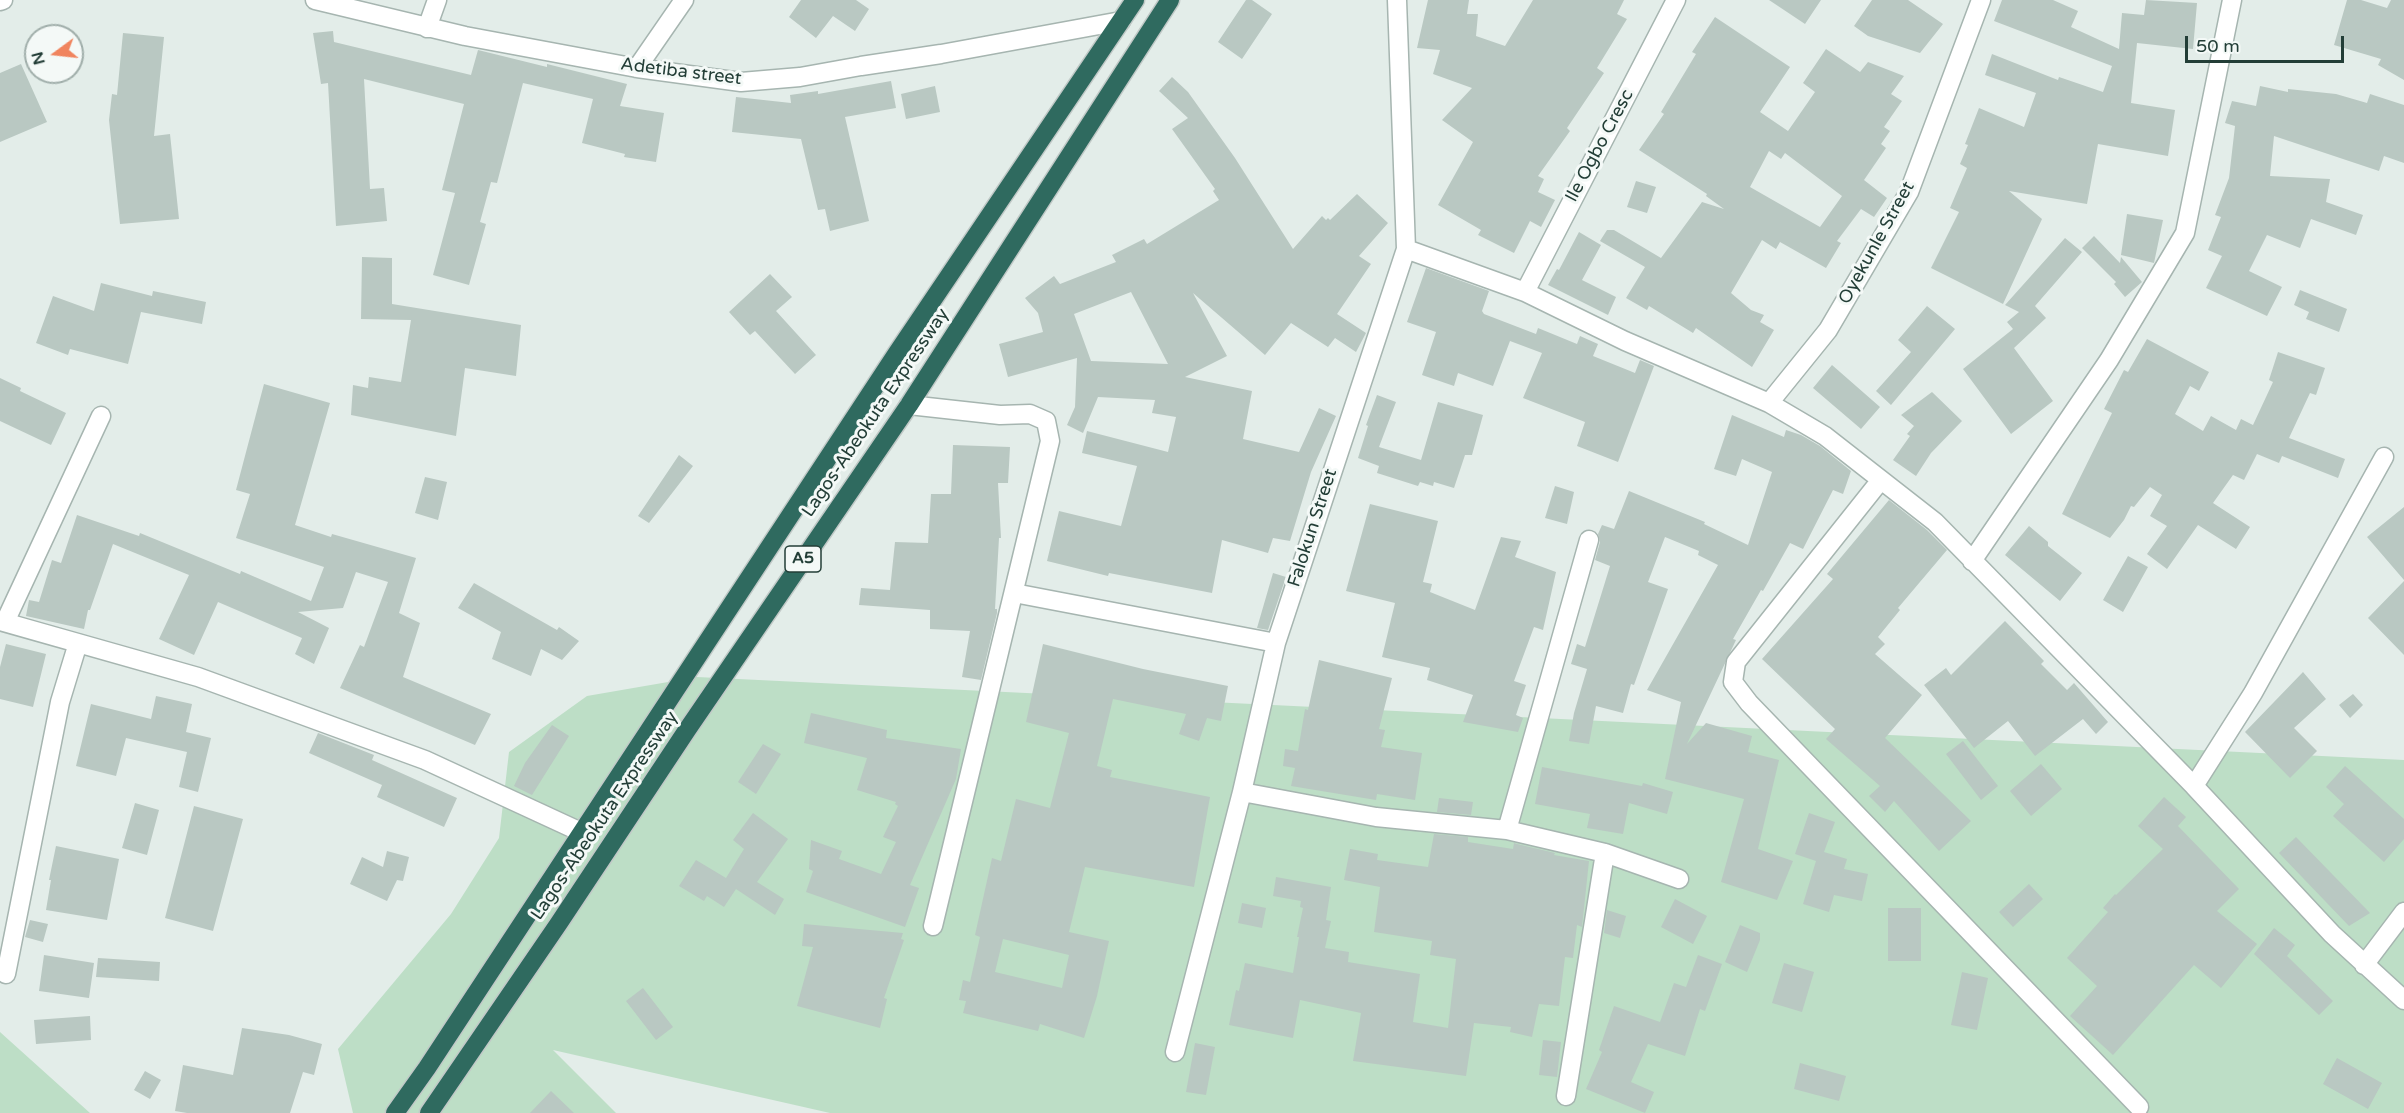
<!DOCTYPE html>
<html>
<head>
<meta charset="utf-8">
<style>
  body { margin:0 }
  #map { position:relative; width:2404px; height:1113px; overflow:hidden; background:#e3ede9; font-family:"Varela Round",sans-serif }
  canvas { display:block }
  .north { position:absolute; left:24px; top:24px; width:60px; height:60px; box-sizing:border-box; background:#f4f9f7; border:2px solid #a0aeaa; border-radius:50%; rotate:255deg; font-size:16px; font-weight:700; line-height:24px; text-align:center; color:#233e37 }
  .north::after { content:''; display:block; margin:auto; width:21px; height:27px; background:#f0845e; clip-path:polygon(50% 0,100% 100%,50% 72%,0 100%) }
  .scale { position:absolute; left:2185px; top:36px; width:159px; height:27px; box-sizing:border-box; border:3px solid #233e37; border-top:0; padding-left:8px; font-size:18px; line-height:21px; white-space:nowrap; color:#233e37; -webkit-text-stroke:4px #f4f9f7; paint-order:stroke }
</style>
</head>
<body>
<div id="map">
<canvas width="2404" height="1113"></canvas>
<div class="north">N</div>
<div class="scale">50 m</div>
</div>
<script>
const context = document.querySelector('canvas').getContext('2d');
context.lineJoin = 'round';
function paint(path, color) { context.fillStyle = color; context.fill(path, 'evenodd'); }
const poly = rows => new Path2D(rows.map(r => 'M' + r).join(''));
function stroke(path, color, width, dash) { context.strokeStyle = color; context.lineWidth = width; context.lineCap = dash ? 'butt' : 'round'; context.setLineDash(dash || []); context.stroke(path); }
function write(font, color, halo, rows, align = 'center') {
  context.font = font + ' "Varela Round",sans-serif'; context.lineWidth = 6; context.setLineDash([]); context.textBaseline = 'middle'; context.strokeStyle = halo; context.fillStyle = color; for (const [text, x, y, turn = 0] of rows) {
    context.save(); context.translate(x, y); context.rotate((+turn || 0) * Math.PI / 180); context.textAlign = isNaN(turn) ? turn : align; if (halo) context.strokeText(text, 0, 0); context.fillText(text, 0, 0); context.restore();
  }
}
paint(poly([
  [697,677,2404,760,2404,1113,830,1113,553,1050,616,1113,353,1113,338,1049,451,914,499,838,509,752,587,696],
  [0,1032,90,1113,0,1113]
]), '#bddec6');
paint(poly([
  [801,0,856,0,869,9,855,31,833,16,816,38,789,17],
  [1246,0,1252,0,1272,14,1242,59,1218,42],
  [1428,0,1469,0,1467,14,1478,14,1476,36,1505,46,1533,0,1624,0,1617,14,1627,19,1597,68,1604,73,1567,128,1570,131,1538,176,1544,179,1538,192,1555,200,1541,227,1530,221,1514,253,1478,235,1481,230,1438,205,1473,142,1442,120,1472,88,1433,74,1440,50,1417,48],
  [1769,0,1821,0,1805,24],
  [1872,0,1908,0,1943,24,1920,53,1868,36,1854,26],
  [2002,0,2053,0,2078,11,2071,27,2119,49,2122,13,2144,15,2146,0,2197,3,2193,49,2137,43,2131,103,2175,110,2168,156,2098,144,2087,204,2009,191,2042,219,2003,304,1931,268,1959,212,1950,208,1967,168,1960,164,1968,145,1965,144,1979,108,2024,127,2036,93,1985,75,1992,54,2058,80,2059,77,2103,92,2112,66,1994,21],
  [2347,0,2361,0,2387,8,2391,0,2404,0,2404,80,2378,65,2381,59,2334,45],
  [1715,17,1790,67,1760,112,1788,131,1815,92,1803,83,1826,49,1860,72,1868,62,1904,76,1891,94,1902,101,1884,127,1890,131,1881,144,1886,148,1864,180,1887,198,1874,217,1861,209,1837,241,1841,243,1826,268,1780,242,1776,249,1762,240,1731,293,1751,310,1764,315,1760,322,1774,330,1752,367,1696,328,1693,333,1649,306,1647,310,1626,298,1645,267,1600,241,1607,230,1614,230,1661,258,1702,202,1724,209,1706,196,1707,194,1639,150,1664,114,1661,112,1696,54,1692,52],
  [1769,151,1781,159,1785,153,1842,196,1820,227,1750,187],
  [333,31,334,42,471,75,478,50,547,67,547,64,627,84,620,106,664,113,656,162,624,157,625,154,582,143,593,99,523,83,497,183,491,182,480,222,486,224,469,285,433,275,455,193,442,190,464,104,364,79,370,189,384,188,387,221,336,226,328,83,321,84,313,33],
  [123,33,164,37,154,136,170,134,179,219,120,224,109,120,112,94,117,95],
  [21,64,47,122,0,142,0,73],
  [1172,77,1188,92,1235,158,1293,249,1322,216,1326,220,1328,218,1330,220,1357,194,1388,223,1359,256,1371,264,1337,314,1366,333,1356,352,1335,338,1328,347,1291,323,1265,355,1193,293,1227,356,1185,377,1252,391,1243,439,1299,452,1319,408,1336,416,1311,472,1290,541,1273,538,1268,553,1222,540,1212,593,1109,573,1108,576,1047,561,1059,511,1121,526,1137,466,1082,453,1087,431,1168,452,1176,417,1152,413,1155,400,1098,397,1083,433,1067,425,1075,407,1077,358,1008,377,999,344,1043,332,1038,313,1025,298,1054,276,1060,284,1116,262,1112,255,1144,239,1147,244,1219,200,1213,191,1215,189,1172,129,1188,118,1159,91],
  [1131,292,1168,364,1091,361,1074,314],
  [891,81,896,108,845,117,869,221,830,231,825,209,818,210,801,139,732,132,736,97,791,103,790,95,818,91,818,94],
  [935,86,940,112,906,119,901,94],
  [2260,86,2288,92,2288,89,2336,94,2367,103,2370,94,2404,105,2404,163,2384,156,2379,171,2274,136,2270,176,2330,179,2326,202,2363,215,2356,235,2311,219,2300,248,2267,235,2249,271,2282,287,2267,316,2206,288,2222,256,2208,250,2221,217,2215,215,2229,178,2235,126,2225,123,2232,101,2256,106],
  [1636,181,1656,187,1647,213,1627,207],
  [2127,214,2163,220,2154,263,2121,255],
  [1579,232,1601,245,1582,280,1616,297,1608,315,1548,285,1557,269,1559,270],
  [2094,236,2120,263,2121,257,2142,282,2125,297,2114,284,2116,282,2082,248],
  [2065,238,2082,252,2035,306,2046,318,2014,348,2053,401,2011,434,1963,369,2013,329,2007,322,2019,312,2005,305],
  [362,257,392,258,392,304,521,325,516,376,465,368,456,436,351,415,353,385,368,388,369,377,401,382,411,320,361,319],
  [1426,268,1489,291,1482,311,1484,314,1536,334,1538,328,1577,344,1580,336,1598,344,1593,356,1635,373,1640,360,1654,366,1618,462,1577,446,1585,422,1523,398,1542,353,1510,341,1493,386,1458,373,1454,386,1422,375,1436,332,1407,322],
  [770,274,792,297,776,311,816,355,795,374,755,331,750,335,729,312],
  [101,283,152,296,153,291,206,302,202,324,141,312,128,364,70,349,68,355,36,343,53,296,94,311],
  [2300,290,2347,309,2339,332,2306,319,2309,312,2294,305],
  [1927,306,1955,329,1891,405,1876,391,1911,352,1898,340],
  [2147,339,2209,372,2199,391,2190,386,2175,414,2203,431,2211,416,2236,430,2241,419,2253,425,2273,382,2269,380,2278,352,2325,368,2316,395,2310,393,2289,438,2345,459,2338,478,2282,456,2279,463,2257,454,2244,480,2233,475,2213,503,2250,527,2236,549,2198,525,2167,569,2147,554,2167,526,2150,516,2162,495,2150,487,2134,507,2131,506,2124,520,2110,538,2062,514,2112,413,2104,409,2124,370,2128,372],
  [1832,365,1880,407,1861,429,1813,388],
  [0,378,21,388,20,391,66,413,51,445,0,421],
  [264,384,330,403,295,525,331,537,332,534,416,558,399,613,420,623,403,677,491,714,475,745,340,688,360,645,364,647,388,582,356,572,343,608,298,612,329,628,314,664,295,654,302,638,218,602,194,655,159,639,189,575,113,544,90,610,88,610,84,629,26,616,29,600,39,602,52,560,61,563,77,515,139,536,140,533,240,574,241,571,311,601,324,567,236,538,250,494,236,490],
  [1932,392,1962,421,1931,453,1916,476,1893,460,1910,436,1907,434,1914,426,1901,415],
  [1377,395,1396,402,1379,447,1421,460,1438,402,1483,415,1472,455,1465,455,1454,488,1434,482,1433,486,1420,482,1418,486,1377,473,1379,466,1358,458,1368,426,1366,425],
  [1732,415,1784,437,1786,430,1801,435,1820,446,1851,471,1843,494,1833,490,1803,549,1790,543,1763,591,1761,590,1733,639,1736,640,1687,744,1706,723,1752,736,1748,752,1779,760,1758,849,1793,861,1777,900,1721,882,1744,799,1665,779,1681,702,1647,690,1718,565,1698,555,1699,551,1665,537,1648,582,1668,589,1634,685,1631,684,1623,713,1596,706,1589,744,1569,741,1574,713,1587,669,1571,664,1577,644,1585,647,1610,566,1595,560,1600,542,1598,534,1602,525,1614,529,1629,491,1705,522,1704,524,1748,545,1772,472,1742,459,1736,476,1714,469],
  [953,445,1010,447,1008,483,998,483,1001,538,999,538,995,609,997,609,997,613,981,680,962,677,970,631,930,629,930,610,859,605,861,588,890,590,895,542,928,543,931,494,951,494],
  [679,455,693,466,649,523,638,516],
  [425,477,447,482,438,520,415,513],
  [1555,486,1574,492,1567,524,1545,518],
  [1889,500,1927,530,1947,550,1898,608,1900,610,1878,637,1885,644,1875,654,1922,695,1885,738,1971,821,1939,851,1894,801,1885,812,1869,796,1880,786,1826,739,1835,729,1762,659,1833,579,1827,574],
  [1370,504,1438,521,1423,582,1432,584,1430,592,1475,610,1501,537,1521,541,1515,557,1556,572,1543,630,1534,627,1514,681,1526,685,1516,715,1523,718,1518,732,1463,722,1473,695,1427,680,1430,668,1382,657,1395,603,1346,591],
  [2404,507,2404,580,2367,537],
  [2029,526,2048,542,2048,546,2082,573,2060,601,2005,555],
  [2128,556,2148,567,2123,612,2103,600],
  [1273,573,1286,577,1268,630,1257,628],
  [2404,581,2404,655,2368,618],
  [474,583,557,630,559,627,579,641,562,660,541,649,531,676,492,659,501,632,458,608],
  [2005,621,2044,661,2041,664,2067,690,2074,683,2108,722,2096,734,2083,719,2035,756,2008,721,1974,748,1924,685,1946,668,1951,675],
  [6,644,46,654,33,707,0,699,0,667],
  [1043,644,1143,669,1228,686,1221,721,1207,718,1199,741,1179,734,1186,714,1113,699,1097,766,1112,770,1110,777,1210,797,1194,887,1085,867,1069,932,1109,941,1097,996,1084,1038,1040,1024,1038,1031,963,1013,966,1001,959,1000,963,980,970,982,980,937,975,935,992,858,1001,861,1016,799,1050,808,1069,733,1026,722],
  [1003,939,1069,955,1062,988,995,972],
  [1319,660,1392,678,1379,729,1385,730,1381,747,1422,753,1415,800,1377,794,1376,800,1291,786,1295,768,1283,766,1285,749,1298,751,1305,709,1308,710],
  [2303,672,2326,699,2294,728,2317,751,2290,778,2245,732],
  [2353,694,2363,705,2350,718,2339,705],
  [156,696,192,704,186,732,211,738,198,792,179,787,187,752,126,738,116,776,76,766,91,704,151,719],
  [811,713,887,730,886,738,961,749,956,779,910,885,919,888,905,927,806,892,813,871,809,869,811,840,842,851,839,859,881,874,896,842,883,837,898,806,895,804,896,802,857,790,867,758,804,743],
  [552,725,569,736,532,795,514,786,525,763],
  [318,733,374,755,372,760,457,798,444,827,377,797,382,785,309,753],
  [1963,741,1998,786,1981,800,1946,754],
  [763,744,781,754,756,794,738,782],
  [2041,764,2062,789,2031,816,2010,791],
  [2345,766,2404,819,2404,839,2384,862,2333,816,2344,804,2326,787],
  [1542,767,1642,786,1643,783,1673,792,1667,814,1629,803,1623,834,1587,828,1590,814,1535,804],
  [2164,797,2186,817,2178,826,2239,889,2217,911,2257,944,2221,988,2194,965,2113,1055,2070,1016,2097,986,2067,958,2108,912,2103,908,2115,894,2116,895,2163,849,2138,826],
  [1439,798,1473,802,1471,815,1437,812],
  [135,803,159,810,147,855,122,848],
  [194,806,243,819,213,931,165,918],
  [753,813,788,839,757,882,784,899,775,915,736,889,724,907,707,896,704,901,679,886,696,860,726,878,744,849,733,840],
  [1809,813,1835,822,1824,852,1847,859,1844,869,1868,874,1862,901,1834,895,1829,912,1803,904,1816,861,1795,854],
  [1434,834,1468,837,1468,842,1513,849,1514,843,1517,844,1555,853,1554,855,1589,861,1582,927,1577,925,1573,958,1565,957,1559,1006,1539,1004,1532,1037,1510,1032,1511,1027,1474,1023,1466,1076,1353,1061,1361,1013,1300,1000,1293,1038,1229,1025,1236,990,1239,991,1245,963,1293,973,1299,937,1297,937,1303,908,1300,907,1301,901,1273,896,1276,877,1331,887,1326,920,1331,921,1325,948,1349,952,1348,962,1420,974,1413,1022,1448,1028,1456,959,1430,955,1432,941,1374,932,1380,887,1344,880,1350,849,1378,854,1377,860,1428,867],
  [2296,837,2370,913,2349,926,2279,853],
  [56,846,119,859,107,920,46,910,51,880,49,880],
  [387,851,409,857,403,881,397,880,387,901,350,884,362,857,383,867],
  [2029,884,2043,899,2013,927,1999,912],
  [1675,899,1707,916,1693,944,1661,927],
  [1242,903,1266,908,1262,928,1238,923],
  [1888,908,1921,908,1921,961,1888,961],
  [1607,910,1626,916,1620,938,1604,933],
  [30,920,48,924,43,942,25,937],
  [804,924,903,933,901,939,904,940,884,998,887,999,880,1028,797,1006,813,947,802,946],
  [1740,925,1760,933,1760,940,1747,972,1725,962],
  [2274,928,2295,945,2287,956,2333,1001,2319,1015,2254,954],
  [44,955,94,963,89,998,39,991],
  [1698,955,1722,964,1705,1011,1700,1009,1685,1056,1648,1044,1631,1082,1654,1092,1645,1113,1586,1089,1602,1052,1599,1050,1614,1006,1660,1022,1674,983,1686,987],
  [98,958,160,962,159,981,96,977],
  [1784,963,1814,972,1802,1012,1772,1003],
  [1962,972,1988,978,1977,1030,1951,1025],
  [643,988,673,1027,656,1040,626,1001],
  [90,1016,91,1040,36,1044,34,1020],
  [242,1028,289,1035,322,1044,314,1075,303,1072,290,1113,187,1113,175,1111,183,1065,233,1075],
  [1543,1040,1561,1042,1557,1077,1539,1075],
  [1195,1043,1215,1047,1206,1095,1186,1092],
  [2337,1058,2382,1083,2368,1109,2323,1084],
  [1800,1063,1846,1076,1839,1101,1794,1089],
  [145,1071,161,1080,150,1099,134,1090],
  [551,1091,574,1113,530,1113]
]), '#b9c8c2');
const minor = poly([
  [315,0,465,36,637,68,741,82,800,77,861,66,941,54,1121,21],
  [0,1,3,0],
  [427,28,437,0],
  [637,68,684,0],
  [1406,249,1525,292,1625,341,1769,403,1825,436,1935,522,2194,786,2332,934,2404,1000],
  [1525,292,1676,0],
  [1769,403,1828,330,1909,192,1981,0],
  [909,405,1000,415,1030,414,1046,421,1050,441,933,926],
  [1880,481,1736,662,1733,682,1749,703,2139,1107],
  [1972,561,2109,360,2185,233,2232,0],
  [1014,593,1276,643],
  [0,621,198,677,425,760,583,833],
  [5,622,101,416],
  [2194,786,2253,693,2384,457],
  [1242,792,1376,817,1507,830,1605,853,1679,879],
  [1507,830,1589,540],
  [2364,965,2404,912],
  [6,974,60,702,78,643],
  [1175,1052,1242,792,1276,643,1406,249,1397,0],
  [1566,1096,1605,853]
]);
const highway = poly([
  [395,1113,427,1068,897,353,1135,0],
  [429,1113,559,923,687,730,909,405,1170,0]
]);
stroke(minor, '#a6b5b0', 21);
stroke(highway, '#c1c9c7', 21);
stroke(minor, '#fff', 18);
stroke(highway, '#2f6a5f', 18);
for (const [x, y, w] of [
  [803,559,36]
]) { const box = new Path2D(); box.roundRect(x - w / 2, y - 13, w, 26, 4.5); context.fillStyle = '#f4f9f7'; context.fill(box); stroke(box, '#233e37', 1.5); }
write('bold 16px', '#233e37', null, [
  ["A5",803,559]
]);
write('18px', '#233e37', '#f4f9f7', [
  ["Adetiba street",681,72,7],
  ["Ile Ogbo Cresc",1600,146,-62],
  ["Oyekunle Street",1877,243,-61],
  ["Lagos-Abeokuta Expressway",876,413,-56],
  ["Falokun Street",1313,528,-72],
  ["Lagos-Abeokuta Expressway",605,816,-56]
]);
</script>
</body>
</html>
